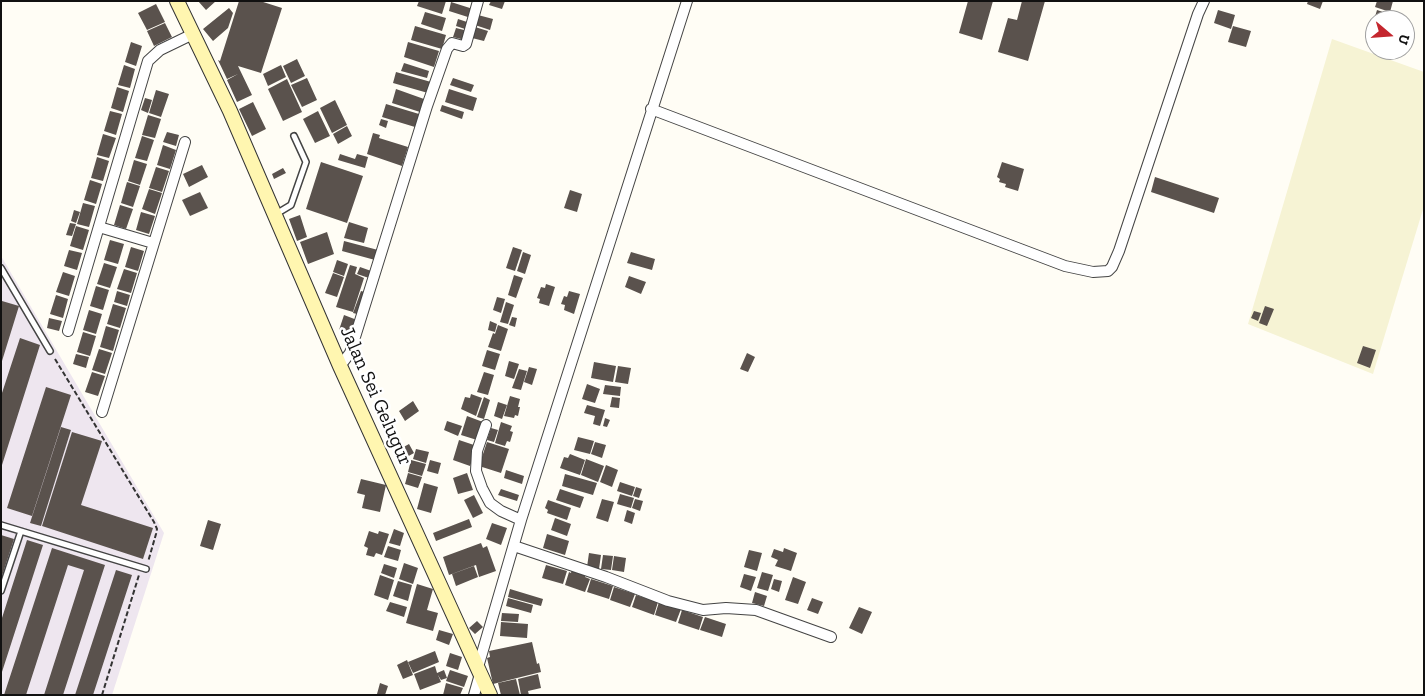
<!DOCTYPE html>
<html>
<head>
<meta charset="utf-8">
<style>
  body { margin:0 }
  #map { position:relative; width:1425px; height:696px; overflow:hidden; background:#fffdf5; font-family:"Zilla Slab",serif }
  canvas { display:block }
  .frame { position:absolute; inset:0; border:2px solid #111; pointer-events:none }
  .north { position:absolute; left:1365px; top:10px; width:50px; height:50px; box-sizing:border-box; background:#fff; border:1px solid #a0a0a0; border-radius:50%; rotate:108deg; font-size:14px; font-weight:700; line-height:20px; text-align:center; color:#111 }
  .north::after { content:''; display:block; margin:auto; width:18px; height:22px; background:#c4262e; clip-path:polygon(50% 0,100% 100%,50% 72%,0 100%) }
</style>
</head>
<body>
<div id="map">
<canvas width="1425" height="696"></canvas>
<div class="frame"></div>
<div class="north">U</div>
</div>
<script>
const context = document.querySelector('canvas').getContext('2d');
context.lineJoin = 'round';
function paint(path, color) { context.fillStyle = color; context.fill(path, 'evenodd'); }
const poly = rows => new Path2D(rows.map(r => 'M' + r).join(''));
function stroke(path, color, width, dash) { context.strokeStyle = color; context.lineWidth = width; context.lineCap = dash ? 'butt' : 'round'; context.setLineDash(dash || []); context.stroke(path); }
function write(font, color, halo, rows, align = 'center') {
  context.font = font + ' "Zilla Slab",serif'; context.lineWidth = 5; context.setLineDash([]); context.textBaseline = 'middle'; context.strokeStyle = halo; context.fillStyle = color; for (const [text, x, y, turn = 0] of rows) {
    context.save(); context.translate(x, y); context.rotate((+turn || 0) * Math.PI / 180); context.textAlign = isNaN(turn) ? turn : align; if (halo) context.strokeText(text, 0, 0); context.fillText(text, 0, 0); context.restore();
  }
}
paint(poly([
  [1,256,164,533,112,695,1,695]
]), '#eee6ef');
paint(poly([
  [1332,39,1424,72,1424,206,1373,374,1248,324]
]), '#f6f3d4');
paint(poly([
  [198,1,216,1,206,10],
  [239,1,260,1,282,8,261,73,238,66,252,95,237,102,227,80,238,74,227,79,218,60,220,61],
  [419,1,446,1,442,14,417,6],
  [491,1,505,1,502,9,489,5],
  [968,1,993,1,982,40,959,33],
  [1022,1,1045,1,1028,61,998,52,1008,18,1017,20],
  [1308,1,1323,1,1320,9,1307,4],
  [1377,1,1393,1,1390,12,1375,7],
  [451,2,473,9,471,18,449,11],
  [156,4,165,22,147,30,138,13],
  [229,8,233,13,228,28,213,41,203,29],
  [1218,10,1235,15,1231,29,1214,23],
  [1377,10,1383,12,1381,20,1374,20],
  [1385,11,1392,14,1390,20,1382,20],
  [425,12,446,18,442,31,421,24],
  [478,15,493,19,490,30,475,25],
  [458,19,470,23,468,30,456,26],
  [165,23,172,37,154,46,147,31],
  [415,26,446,35,442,49,411,40],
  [1233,26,1251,31,1246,47,1228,42],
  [475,27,488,31,484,41,472,38],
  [456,28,468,31,465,40,453,37],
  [131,42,142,46,136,66,125,62],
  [408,42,439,51,434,67,404,57],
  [297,59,305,76,291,83,283,66],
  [404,63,429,71,427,78,401,71],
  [124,65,135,69,130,88,118,85],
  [281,65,286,77,268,86,263,74],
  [396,72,431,82,428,93,393,83],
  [307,78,317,100,302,107,291,85],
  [453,78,474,85,471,92,450,85],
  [287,79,302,112,283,121,268,89],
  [117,87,129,91,123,112,111,108],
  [396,89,424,99,420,112,392,103],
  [449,89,477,98,473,111,445,102],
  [156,90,169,94,161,117,149,113],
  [145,98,152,100,148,113,141,110],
  [335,100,347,125,332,133,320,108],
  [253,102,266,129,252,136,239,109],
  [386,104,419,114,415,127,382,117],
  [442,105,464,112,462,119,440,111],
  [110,111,122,114,116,135,104,131],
  [318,111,330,136,315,143,303,119],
  [148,115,161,119,155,138,142,135],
  [381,119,388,121,386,128,379,125],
  [347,126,352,136,338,144,333,134],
  [167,132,179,135,176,146,163,142],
  [373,133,380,135,379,138,408,147,402,166,367,154],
  [103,134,116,138,109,158,97,155],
  [142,136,154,140,147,161,135,158],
  [163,145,176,150,170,169,157,165],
  [340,154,355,159,357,154,368,157,365,168,338,160],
  [97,157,109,161,103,181,91,178],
  [134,160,147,164,140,185,128,181],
  [321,162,363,176,347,223,306,209],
  [1002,162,1024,169,1018,191,1005,187,1006,184,999,182,1000,179,997,177],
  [202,165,208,177,189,187,183,174],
  [156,167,169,171,162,192,149,188],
  [283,168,286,173,274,179,272,174],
  [1155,177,1219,198,1214,213,1151,192],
  [90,180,102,184,96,204,84,200],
  [127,182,140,186,133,207,121,203],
  [149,189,162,193,155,214,142,209],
  [570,190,582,194,577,212,564,208],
  [200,192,208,208,190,216,182,200],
  [83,203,95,206,89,227,77,224],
  [120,205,133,209,126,229,114,225],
  [74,210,80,212,76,223,71,221],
  [141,212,155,216,149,234,136,230],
  [300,215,307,237,297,241,289,219],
  [349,222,368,228,364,243,344,238],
  [70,223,76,224,72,236,66,235],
  [76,226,89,230,83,250,70,246],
  [327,232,334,254,308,264,300,242],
  [110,240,124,244,118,264,104,260],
  [344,241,378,250,375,260,342,251],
  [131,247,144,251,138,271,125,267],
  [513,247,522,250,515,271,506,268],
  [69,250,82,253,77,270,64,266],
  [523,252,531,255,525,274,517,271],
  [631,252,655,259,652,270,627,263],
  [337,260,348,264,344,276,333,272],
  [104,263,117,267,110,288,97,284],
  [350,265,357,267,355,274,364,278,353,312,336,307],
  [360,267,374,272,372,279,357,274],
  [124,269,137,273,131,293,117,289],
  [63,272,75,276,69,296,56,292],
  [333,273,344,277,337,297,325,293],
  [514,275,523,278,516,298,508,295],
  [629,276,646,282,641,294,625,287],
  [546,284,555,287,549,306,539,303,540,299,537,298,541,287,545,288],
  [96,286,109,290,103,310,90,306],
  [117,291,130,295,127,306,114,302],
  [361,291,368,293,361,315,353,313],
  [569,291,580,294,574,314,564,310,565,305,561,304,564,296,567,297],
  [56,295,68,299,63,318,50,314],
  [497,297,505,299,501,313,493,310],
  [2,301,19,306,2,361,1,361],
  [506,302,514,305,508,324,500,322],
  [113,304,126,308,120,328,107,324],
  [1265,306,1274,309,1267,326,1259,323],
  [89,310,102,314,96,334,83,330],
  [1254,311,1261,313,1258,321,1251,318],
  [344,315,357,320,351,338,344,335,345,332,339,330],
  [512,317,517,318,515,327,509,325],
  [49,318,62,321,59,331,47,328],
  [490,321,497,324,495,332,488,330],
  [498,325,508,329,501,351,488,347,493,333,495,334],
  [106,326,119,330,113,351,100,347],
  [83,332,96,336,90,356,77,352],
  [20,338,40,345,2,465,1,396],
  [1363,346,1376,350,1370,368,1357,363],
  [99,349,112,353,105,374,92,370],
  [487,350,500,354,495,370,482,366],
  [747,353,755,357,748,372,740,369],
  [76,354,89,357,86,368,73,364],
  [509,361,519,364,514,379,505,376],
  [594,362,616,366,613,382,591,378],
  [618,366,631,368,628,384,615,382],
  [529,367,537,369,532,385,524,382],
  [519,369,527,371,521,390,512,388],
  [92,372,105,376,98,396,85,392],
  [484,372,494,375,488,395,477,392],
  [587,384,600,389,595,403,582,399],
  [605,385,621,387,620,396,603,394],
  [46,387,71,395,32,516,7,508],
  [471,394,482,398,476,416,461,409,465,397,470,398],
  [510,396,520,399,518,407,520,407,518,416,515,415,514,418,504,416],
  [484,397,490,400,484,419,477,417],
  [612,397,620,398,619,408,610,407],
  [413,401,419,411,405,421,399,411],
  [498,402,507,405,502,419,494,416],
  [587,405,605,410,600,426,593,424,595,416,584,413],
  [467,416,483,422,477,440,461,435],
  [605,418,610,420,607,427,603,426],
  [447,421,462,426,458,436,444,430],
  [501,422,512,426,510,431,513,432,510,442,507,441,505,446,495,443],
  [61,427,71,430,41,526,30,523],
  [491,428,498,430,494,442,487,440],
  [72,432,102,441,81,505,153,528,143,559,42,526],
  [578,437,594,441,590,454,574,450],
  [459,440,477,446,470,466,453,460],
  [487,442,509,449,501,473,479,466],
  [595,442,606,445,602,458,591,454],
  [409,444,414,453,405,458,400,449],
  [416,449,429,452,426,463,413,459],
  [570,454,585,460,580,475,560,468,564,457,568,458],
  [586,459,604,466,598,482,581,475],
  [411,460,426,464,422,476,408,472],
  [430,460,441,463,438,474,427,471],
  [606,465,618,470,612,487,600,482],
  [506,470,524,476,522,484,504,478],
  [408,473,422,477,418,488,405,484],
  [467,473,473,490,458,494,453,478],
  [565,474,597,483,593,495,562,486],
  [361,479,386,485,380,512,362,508,365,495,357,493],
  [620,482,635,487,632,496,617,491],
  [424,483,438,487,431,513,417,509],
  [636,487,642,489,639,498,633,496],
  [501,489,519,495,517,501,498,495],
  [560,489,584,497,580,508,556,500],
  [620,494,634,498,631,508,617,504],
  [474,495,483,513,473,518,464,500],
  [602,499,614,502,608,522,596,518],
  [635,499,643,501,640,511,632,508],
  [548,500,571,508,567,520,547,513,548,510,545,508],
  [627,510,635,513,632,524,624,521],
  [555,518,571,524,567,536,551,530],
  [469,519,472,527,436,541,433,533],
  [208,520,221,524,213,550,200,546],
  [492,523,507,528,501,545,486,539],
  [394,529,404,533,400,546,389,543],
  [369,531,378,534,379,531,389,534,382,555,376,553,374,557,366,555,368,548,364,546],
  [547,534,569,541,565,555,543,548],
  [1,535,14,539,2,576,1,576],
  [27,540,43,545,1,675,1,621],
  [481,543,483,548,487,546,496,571,479,577,476,565,449,575,443,557],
  [388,546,401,550,398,561,384,557],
  [52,548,105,565,63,695,44,695,84,570,68,565,26,695,4,695],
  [784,548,797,553,791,571,775,566,778,560,771,557,774,549,783,552],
  [749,550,762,553,757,571,744,567],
  [589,553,601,555,599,569,587,567],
  [603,555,613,556,611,570,601,569],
  [614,556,626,558,624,572,612,570],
  [404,563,418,568,413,584,399,579],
  [384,564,397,568,394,578,381,573],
  [546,565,567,571,563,584,542,578],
  [474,566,478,577,456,586,452,574],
  [572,568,586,573,585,577,590,579,585,592,565,585,569,572,571,573],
  [116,570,132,575,93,695,75,695],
  [762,572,773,575,768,591,757,588],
  [744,574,756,577,751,591,740,587],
  [380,575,394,580,388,600,374,595],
  [793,577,806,582,798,604,785,600],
  [591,579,613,586,609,599,587,592],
  [774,579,782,581,779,592,771,589],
  [398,581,412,585,408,601,393,596],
  [417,584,433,589,427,610,438,613,433,631,406,623],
  [614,587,635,594,630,607,610,600],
  [510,589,543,599,541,606,508,597],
  [755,592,767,596,764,606,752,603],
  [636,595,658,602,654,615,632,607],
  [508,598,533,605,531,613,506,606],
  [812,598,823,602,818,614,807,610],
  [390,602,407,607,404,617,386,611],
  [659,602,681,609,676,622,655,615],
  [859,607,872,612,862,634,849,628],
  [682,610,703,617,699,630,678,623],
  [502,613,519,614,518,622,501,621],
  [705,617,726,624,722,637,700,630],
  [477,621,483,627,475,634,469,628],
  [501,622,528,624,527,638,500,636],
  [439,630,453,634,449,645,436,640],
  [532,642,537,664,539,663,541,672,493,684,487,658,490,657,489,651],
  [435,651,439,662,413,673,408,662],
  [450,653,462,657,458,670,446,666],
  [407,660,413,675,403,679,397,665],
  [435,666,437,673,444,670,447,678,441,680,438,675,441,682,420,690,414,674],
  [450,670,468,676,464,687,446,681],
  [538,674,541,688,528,691,529,695,521,695,518,679],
  [516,679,520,695,501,695,498,683],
  [380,683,388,686,385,695,377,694],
  [446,683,463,688,460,695,443,695]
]), '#5a524d');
const service = poly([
  [276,214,291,205,306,162,294,136],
  [1,268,50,351],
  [1,525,146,569],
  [1,591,21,531]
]);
const minor = poly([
  [651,109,1065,266,1093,272,1108,271,1112,267,1119,251,1198,14,1204,1],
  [99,227,153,243],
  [68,331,148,61,160,50,193,34],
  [340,366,350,353,427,106,447,49,452,43,463,46,466,44,478,1],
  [102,412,185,142],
  [486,425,477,451,476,471,482,488,490,503,501,511,521,520],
  [514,546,606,577,668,601,703,610,726,608,756,610,831,637],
  [478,667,521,520,687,1],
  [474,695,480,674]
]);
const secondary = poly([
  [177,1,230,111,340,366,490,695]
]);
stroke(service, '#444', 8);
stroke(minor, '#444', 12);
stroke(secondary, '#333', 16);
stroke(poly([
  [55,359,154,522,157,529,156,534,148,562],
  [102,695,139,575]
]), '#333', 2, [5, 2.5]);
stroke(service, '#fff', 5);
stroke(minor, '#fff', 10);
stroke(secondary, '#fff6b0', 14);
write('20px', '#111', '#fff', [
  ["Jalan Sei Gelugur",376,396,66]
]);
</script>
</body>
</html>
